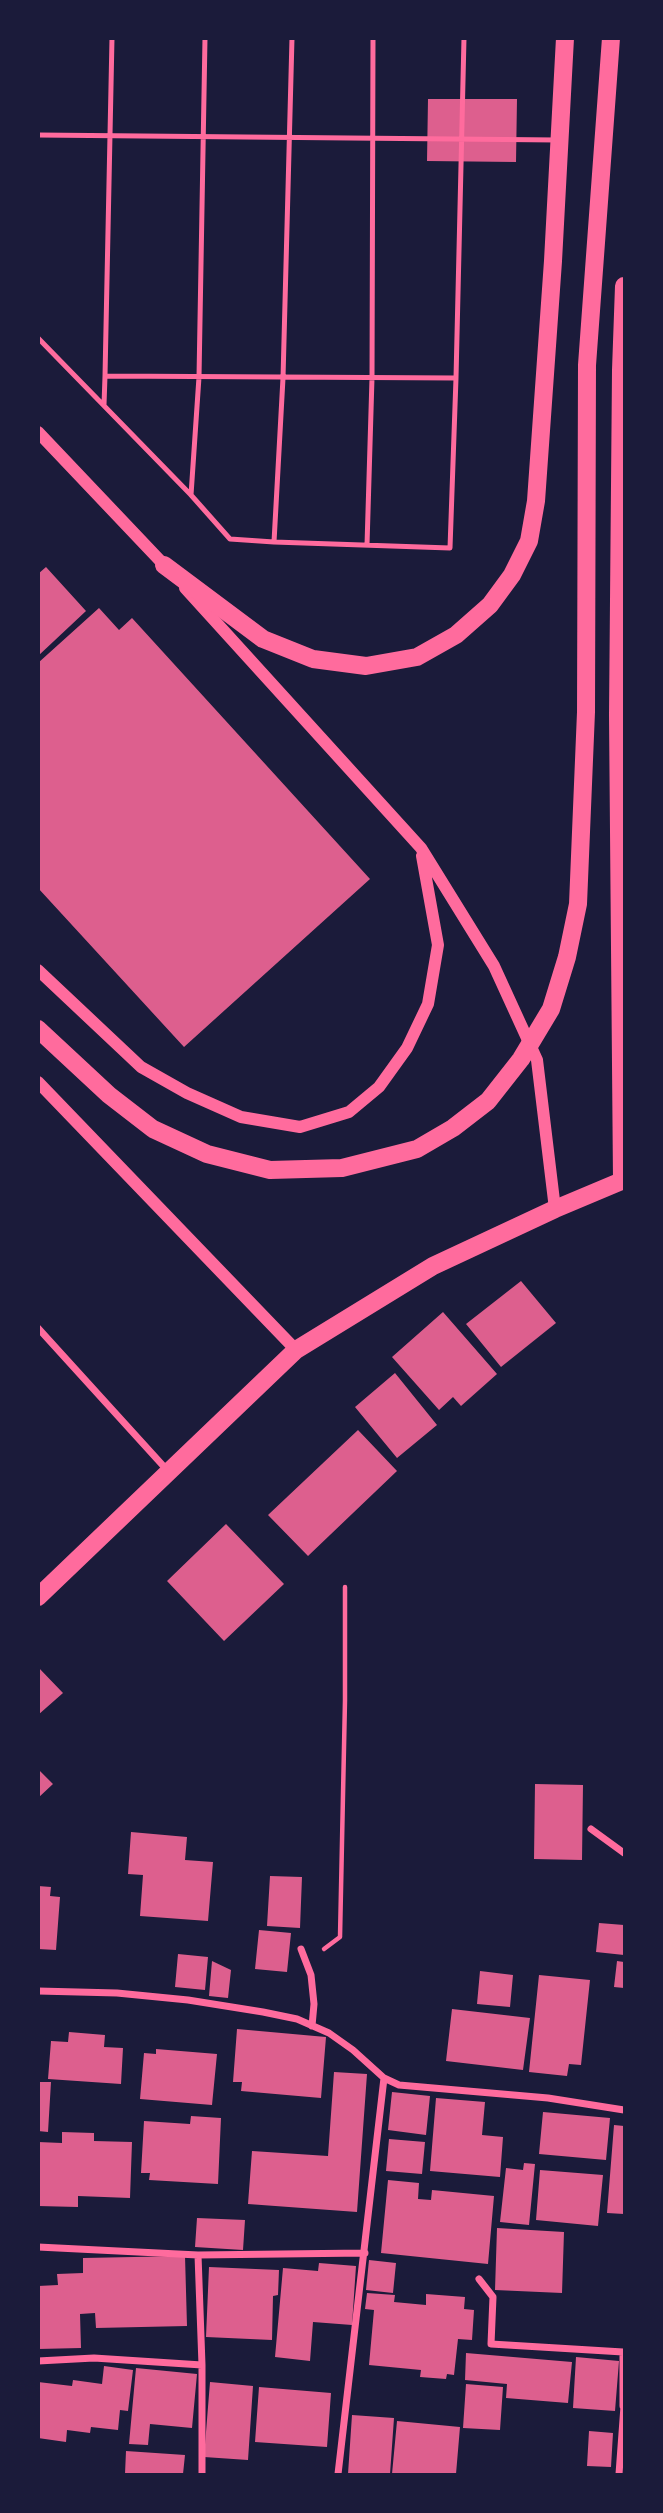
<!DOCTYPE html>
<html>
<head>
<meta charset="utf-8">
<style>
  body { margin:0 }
  #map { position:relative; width:663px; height:2513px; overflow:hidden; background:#1b1b3a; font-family:"Archivo Narrow",sans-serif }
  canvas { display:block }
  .frame { position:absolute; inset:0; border:40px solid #1b1b3a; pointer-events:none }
</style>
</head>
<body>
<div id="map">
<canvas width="663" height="2513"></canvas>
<div class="frame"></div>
</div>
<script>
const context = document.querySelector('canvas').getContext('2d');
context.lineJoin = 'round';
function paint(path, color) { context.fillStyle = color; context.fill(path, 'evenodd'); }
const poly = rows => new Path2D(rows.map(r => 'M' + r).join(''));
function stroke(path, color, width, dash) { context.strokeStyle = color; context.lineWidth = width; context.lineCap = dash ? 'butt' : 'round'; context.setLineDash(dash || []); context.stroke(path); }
paint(poly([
  [428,99,517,99,516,162,427,161],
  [46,567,86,611,38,656,38,574],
  [99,608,119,630,132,618,370,879,184,1047,38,888,38,663],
  [521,1281,556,1323,501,1367,466,1324],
  [443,1312,497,1374,461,1406,453,1397,439,1410,392,1357],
  [395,1373,437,1425,397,1458,355,1407],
  [358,1430,397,1471,308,1556,268,1515],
  [226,1524,284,1584,224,1641,167,1581],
  [38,1667,63,1693,38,1715],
  [38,1769,53,1784,38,1798],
  [535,1784,583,1785,582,1860,534,1859],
  [131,1832,187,1837,185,1860,213,1862,208,1921,140,1916,143,1875,128,1874],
  [270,1876,302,1877,300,1928,267,1926],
  [38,1886,51,1887,50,1896,60,1897,56,1950,38,1949],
  [599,1923,624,1925,624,1955,596,1952],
  [259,1930,291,1933,287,1972,255,1969],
  [178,1954,208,1957,205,1990,175,1987],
  [212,1961,231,1970,228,1998,209,1996],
  [617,1961,624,1962,624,1988,614,1987],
  [480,1971,513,1975,510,2007,477,2004],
  [539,1975,590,1980,581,2065,569,2064,567,2076,529,2072],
  [452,2009,530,2018,523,2070,446,2061],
  [237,2029,326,2037,321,2098,241,2091,242,2082,233,2082],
  [69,2032,105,2035,104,2047,123,2048,121,2084,48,2079,51,2041,68,2042],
  [156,2049,217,2054,212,2105,140,2099,144,2053,156,2054],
  [334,2072,367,2074,357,2212,248,2204,252,2151,328,2156],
  [38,2082,51,2082,48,2132,38,2131],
  [392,2092,430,2096,426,2135,388,2130],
  [436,2098,485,2102,482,2135,503,2137,500,2177,430,2171],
  [543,2112,610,2118,606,2160,539,2154],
  [191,2116,221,2118,218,2184,149,2180,150,2173,141,2173,144,2121,190,2124],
  [614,2125,624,2126,624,2214,607,2213],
  [62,2132,94,2133,94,2141,132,2142,130,2198,78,2196,78,2207,38,2206,38,2142,62,2143],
  [389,2139,425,2142,422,2174,386,2171],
  [524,2163,535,2164,529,2225,500,2222,506,2168,523,2170],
  [540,2170,603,2175,598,2226,536,2220],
  [388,2180,419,2183,418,2199,431,2200,432,2190,494,2196,488,2264,381,2253],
  [197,2218,245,2220,243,2250,195,2247],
  [497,2228,564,2232,562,2293,495,2290],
  [185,2256,187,2326,96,2328,95,2313,80,2314,81,2348,38,2349,38,2286,58,2285,57,2274,83,2273,83,2258],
  [369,2260,396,2263,393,2293,366,2290],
  [319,2263,356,2266,352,2325,313,2322,310,2361,275,2357,283,2268,318,2271],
  [209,2267,279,2270,278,2295,273,2296,272,2340,206,2337],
  [367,2293,395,2295,394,2302,426,2305,426,2294,465,2297,464,2309,474,2310,472,2340,458,2339,454,2375,447,2374,446,2379,420,2377,421,2370,369,2365,374,2310,365,2309],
  [466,2353,572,2362,568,2403,506,2398,507,2384,465,2380],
  [576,2357,619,2361,615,2411,573,2408],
  [104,2366,133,2370,128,2411,120,2410,118,2430,91,2427,90,2433,67,2430,66,2442,38,2438,38,2382,72,2386,73,2380,102,2384],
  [136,2368,197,2374,192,2428,150,2424,148,2445,129,2444],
  [210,2382,253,2386,248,2460,204,2457],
  [466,2384,503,2387,500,2430,463,2428],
  [259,2387,331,2393,327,2447,255,2442],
  [352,2415,394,2418,390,2474,348,2474],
  [397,2421,460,2427,456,2474,392,2474],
  [589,2431,613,2433,611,2467,587,2466],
  [126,2451,185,2455,183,2474,125,2474]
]), '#dd5f8e');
stroke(poly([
  [324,1949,340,1937,345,1700,345,1587]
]), '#ff6b9d', 4.5);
stroke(poly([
  [112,38,105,376,456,378,464,38],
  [292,38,283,378,274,542,450,548,456,378],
  [38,135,557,140],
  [38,338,191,495,230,539,274,542],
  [104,405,105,376],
  [191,495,199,377,205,38],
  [367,545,372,378,373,38]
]), '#ff6b9d', 5);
stroke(poly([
  [38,1328,167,1470],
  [591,1829,624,1853],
  [301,1949,311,1975,314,2004,312,2026],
  [38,1991,117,1993,188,2000,263,2012,297,2019,329,2033,353,2050,384,2078,399,2085,548,2098,624,2110],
  [38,2247,198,2255],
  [479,2279,493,2297,491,2344,623,2352,623,2406],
  [38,2361,94,2358,202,2365],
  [202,2474,202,2365,198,2255,365,2253],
  [338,2474,384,2078],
  [619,2474,624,2406]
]), '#ff6b9d', 7);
stroke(poly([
  [38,432,168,569],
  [185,588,421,848,494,966,537,1060,555,1209],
  [38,970,141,1067,187,1093,241,1117,300,1127,349,1112,379,1087,407,1048,428,1004,438,945,422,856],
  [38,1082,296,1350]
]), '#ff6b9d', 12);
stroke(poly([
  [164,565,263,639,313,659,366,666,417,657,456,635,490,605,512,575,529,541,536,501,553,261,565,38],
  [38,1029,109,1095,153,1129,207,1154,270,1170,342,1168,417,1149,453,1128,488,1101,521,1059,551,1009,567,957,578,904,586,712,587,365,611,38],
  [622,1181,618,715,621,370,624,286],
  [38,1597,296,1350,433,1266,555,1209,624,1180]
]), '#ff6b9d', 18);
</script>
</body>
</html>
